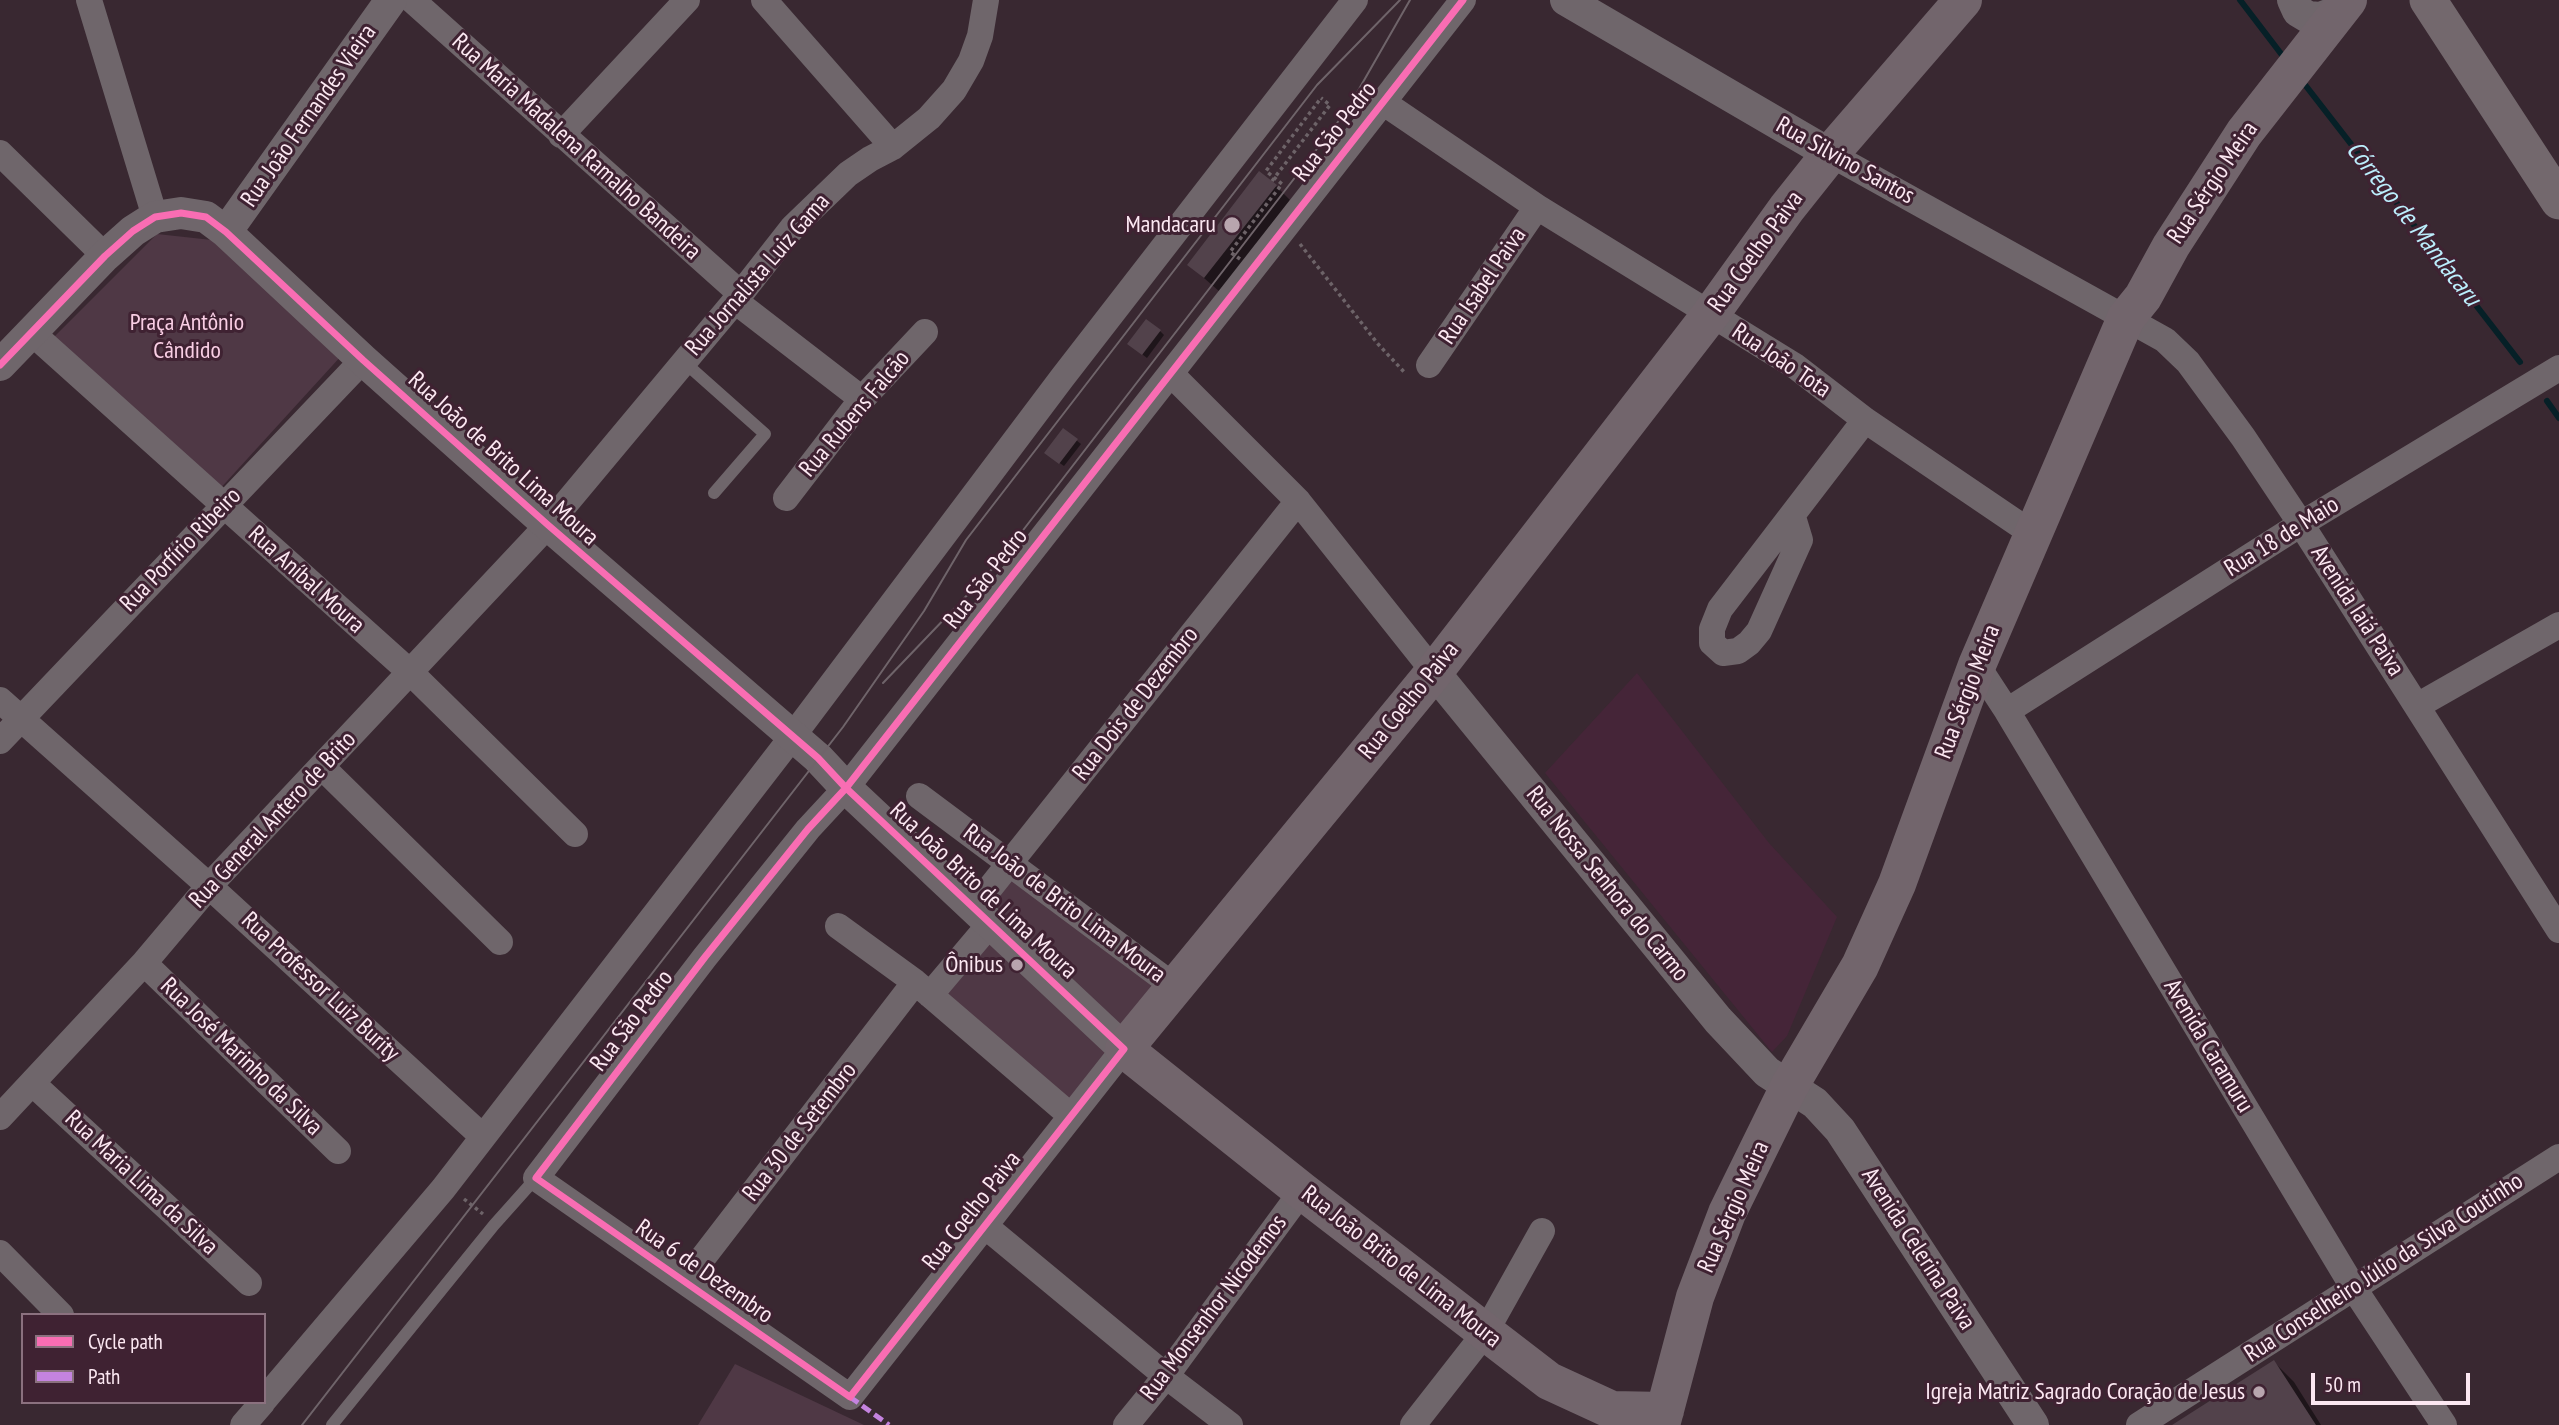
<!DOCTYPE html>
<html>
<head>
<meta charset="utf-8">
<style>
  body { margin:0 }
  #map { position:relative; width:2559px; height:1425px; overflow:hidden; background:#392831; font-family:"PT Sans Narrow",sans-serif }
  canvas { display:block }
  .legend { position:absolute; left:21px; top:1313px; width:245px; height:91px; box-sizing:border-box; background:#3f2232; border:2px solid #8b717f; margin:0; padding:9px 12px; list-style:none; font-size:21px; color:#fce8f2 }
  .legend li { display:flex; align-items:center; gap:14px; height:35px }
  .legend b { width:35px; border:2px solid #8b717f }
  .scale { position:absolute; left:2311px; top:1373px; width:159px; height:32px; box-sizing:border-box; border:4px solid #fce8f2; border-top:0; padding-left:9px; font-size:21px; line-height:24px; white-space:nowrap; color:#fce8f2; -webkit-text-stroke:5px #3f2232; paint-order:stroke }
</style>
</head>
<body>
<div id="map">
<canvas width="2559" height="1425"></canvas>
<ul class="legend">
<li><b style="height:9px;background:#f96db3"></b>Cycle path</li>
<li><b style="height:9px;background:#c483df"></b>Path</li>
</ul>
<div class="scale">50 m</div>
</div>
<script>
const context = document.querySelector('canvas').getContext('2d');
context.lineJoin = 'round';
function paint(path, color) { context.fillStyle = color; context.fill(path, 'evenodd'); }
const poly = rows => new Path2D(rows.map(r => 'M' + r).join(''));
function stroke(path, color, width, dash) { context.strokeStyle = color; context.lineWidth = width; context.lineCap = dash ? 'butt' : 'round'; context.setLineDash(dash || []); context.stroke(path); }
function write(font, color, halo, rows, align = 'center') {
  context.font = font + ' "PT Sans Narrow",sans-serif'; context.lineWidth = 6; context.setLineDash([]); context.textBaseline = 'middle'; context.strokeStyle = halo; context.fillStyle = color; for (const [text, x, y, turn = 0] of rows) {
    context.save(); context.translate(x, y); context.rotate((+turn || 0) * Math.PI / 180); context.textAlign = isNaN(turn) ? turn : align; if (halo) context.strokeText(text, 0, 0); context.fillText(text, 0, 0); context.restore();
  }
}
paint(poly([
  [1637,673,1769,843,1837,917,1787,1036,1772,1052,1545,773]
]), '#452538');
paint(poly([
  [157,234,221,241,342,355,217,492,52,339],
  [1017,873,1165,989,1124,1033,985,909],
  [979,930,1110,1050,1072,1101,932,985],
  [735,1364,864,1425,698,1425]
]), '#4f3845');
paint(poly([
  [1276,186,1290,200,1220,292,1189,265],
  [1160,331,1164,335,1147,358,1134,348],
  [1076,440,1081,444,1064,466,1051,457],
  [2274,1362,2294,1382,2321,1425,2175,1425]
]), '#0007');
stroke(poly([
  [2240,0,2282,55],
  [2306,86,2520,362],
  [2547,401,2559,418]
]), '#062027', 6);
paint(poly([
  [1259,171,1277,185,1204,278,1187,265],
  [1146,319,1161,330,1142,355,1127,344],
  [1063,428,1078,439,1059,464,1044,453],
  [2274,1360,2316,1425,2172,1425]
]), '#52424b');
stroke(poly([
  [1272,181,1330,105,1321,98],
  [1300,244,1378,344,1406,374],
  [464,1199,483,1214]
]), '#6d6368', 3.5, [3.5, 3.5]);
stroke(poly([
  [684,362,765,434,714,493],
  [332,1425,494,1225,536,1178]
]), '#6f666b', 12);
stroke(poly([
  [89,0,155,217],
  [412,0,741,294],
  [764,0,893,147],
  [1384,103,1537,207,1795,366,1865,420,2033,534],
  [561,135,687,0],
  [0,153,105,256],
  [1830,154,2165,340,2188,362,2243,437,2301,524,2559,930],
  [735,301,862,399],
  [31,332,411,673,575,834],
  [1429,365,1537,207],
  [1172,375,1298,501,1434,672],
  [786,498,862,399,925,332],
  [1793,517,1800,540,1759,631,1749,643,1738,651,1723,653,1712,643,1712,629,1720,609,1865,420],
  [1977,665,2007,711,2353,1287,2444,1425],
  [0,700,209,886,482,1136],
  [2417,706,2559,625],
  [2007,711,2301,524,2559,368],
  [0,741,363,360],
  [322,767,500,942],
  [919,796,1175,987],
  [974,908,1298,501],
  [838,926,915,982,1071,1116],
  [144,963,338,1151],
  [930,995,990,924],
  [1124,1049,850,1397,536,1178,705,957,808,829,846,788,1463,0],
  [32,1083,249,1283],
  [0,1117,144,963,209,886,548,525,735,301,793,227,848,174,870,159,893,147,929,118,954,90,971,61,980,36,986,0],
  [985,1226,1166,1376,1230,1425],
  [0,1253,61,1315],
  [685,1281,915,982],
  [264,1400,443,1189,792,737,1062,378,1355,0],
  [243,1425,263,1402],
  [1126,1425,1166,1376,1302,1191],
  [1413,1425,1485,1333,1542,1231],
  [2139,1425,2559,1157]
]), '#6f666b', 26);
stroke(poly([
  [1566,0,1830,154],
  [2293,0,2298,11,2308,17,2320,18,2342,10],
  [226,232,391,0],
  [0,365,105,256,133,231,155,217,181,213,206,217,226,232,363,360,548,525,818,758,846,788,1124,1049],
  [1434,672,1718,1020,1767,1072,1815,1103,1840,1130,2033,1425]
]), '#6f666b', 32);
stroke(poly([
  [2428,0,2559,201]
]), '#73686d', 37);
stroke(poly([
  [1665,1411,1612,1410,1549,1381,1302,1191,1124,1049,1434,672,1710,315,1787,208,1830,154,1963,0],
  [1661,1425,1695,1297,1727,1213,1790,1085,1860,966,1897,884,1977,665,2126,318,2143,297,2171,246,2244,133,2348,0]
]), '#72656c', 38);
stroke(poly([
  [883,683,997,564,1347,110,1410,0],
  [302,1425,843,727,924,611,966,540,1317,85,1400,0]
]), '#6f646a', 2);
stroke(poly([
  [1240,259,1230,252,1282,184,1266,171,1321,98]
]), '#6d6368', 3.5, [3.5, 3.5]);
stroke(poly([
  [850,1397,889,1425]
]), '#c483df', 5, [10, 5]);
stroke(poly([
  [0,365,105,256,133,231,155,217,181,213,206,217,226,232,363,360,548,525,818,758,846,788,1124,1049,850,1397,536,1178,705,957,808,829,846,788,1463,0]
]), '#f96db3', 7);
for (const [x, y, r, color] of [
  [1232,225,9,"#b8a5ae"],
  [1017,965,7,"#b8a5ae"],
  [2259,1392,7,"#b8a5ae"]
]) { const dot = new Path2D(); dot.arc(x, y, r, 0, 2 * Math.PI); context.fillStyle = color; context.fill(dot); stroke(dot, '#3f2232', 2.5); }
write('24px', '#fce8f2', '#3f2232', [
  ["Rua João Fernandes Vieira",309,116,-55],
  ["Rua São Pedro",1335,132,-52],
  ["Rua Maria Madalena Ramalho Bandeira",576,147,42],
  ["Rua Silvino Santos",1845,161,29],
  ["Rua Sérgio Meira",2213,183,-56],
  ["Rua Coelho Paiva",1756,252,-54],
  ["Rua Jornalista Luiz Gama",758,275,-49],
  ["Rua Isabel Paiva",1483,286,-56],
  ["Rua João Tota",1781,361,34],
  ["Rua Rubens Falcão",855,414,-50],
  ["Rua João de Brito Lima Moura",503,459,42],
  ["Rua 18 de Maio",2282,537,-32],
  ["Rua Porfírio Ribeiro",181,550,-46],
  ["Rua São Pedro",986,579,-52],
  ["Rua Aníbal Moura",306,580,42],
  ["Avenida Iaiá Paiva",2357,611,57],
  ["Rua Sérgio Meira",1968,692,-69],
  ["Rua Coelho Paiva",1409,701,-51],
  ["Rua Dois de Dezembro",1136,704,-52],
  ["Rua General Antero de Brito",273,820,-47],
  ["Rua Nossa Senhora do Carmo",1607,884,51],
  ["Rua João Brito de Lima Moura",983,891,43],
  ["Rua João de Brito Lima Moura",1064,904,37],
  ["Rua Professor Luiz Burity",320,987,43],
  ["Rua São Pedro",632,1021,-53],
  ["Avenida Caramuru",2208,1046,59],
  ["Rua José Marinho da Silva",241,1057,44],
  ["Rua 30 de Setembro",800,1132,-52],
  ["Rua Maria Lima da Silva",141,1183,43],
  ["Rua Sérgio Meira",1734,1207,-66],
  ["Rua Coelho Paiva",972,1211,-52],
  ["Avenida Celerina Paiva",1918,1249,57],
  ["Rua João Brito de Lima Moura",1401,1267,38],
  ["Rua Conselheiro Júlio da Silva Coutinho",2384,1268,-33],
  ["Rua 6 de Dezembro",704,1272,35],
  ["Rua Monsenhor Nicodemos",1214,1308,-53]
]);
write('24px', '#fce8f2', '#3f2232', [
  ["Mandacaru",1216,225],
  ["Ônibus",1003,965],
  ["Igreja Matriz Sagrado Coração de Jesus",2245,1392]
], 'right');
write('24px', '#f9cee4', '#3f2232', [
  ["Praça Antônio",187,323],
  ["Cândido",187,351]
]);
write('italic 26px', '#bbeefc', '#3f2232', [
  ["Córrego de Mandacaru",2413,224,52]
]);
</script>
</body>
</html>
